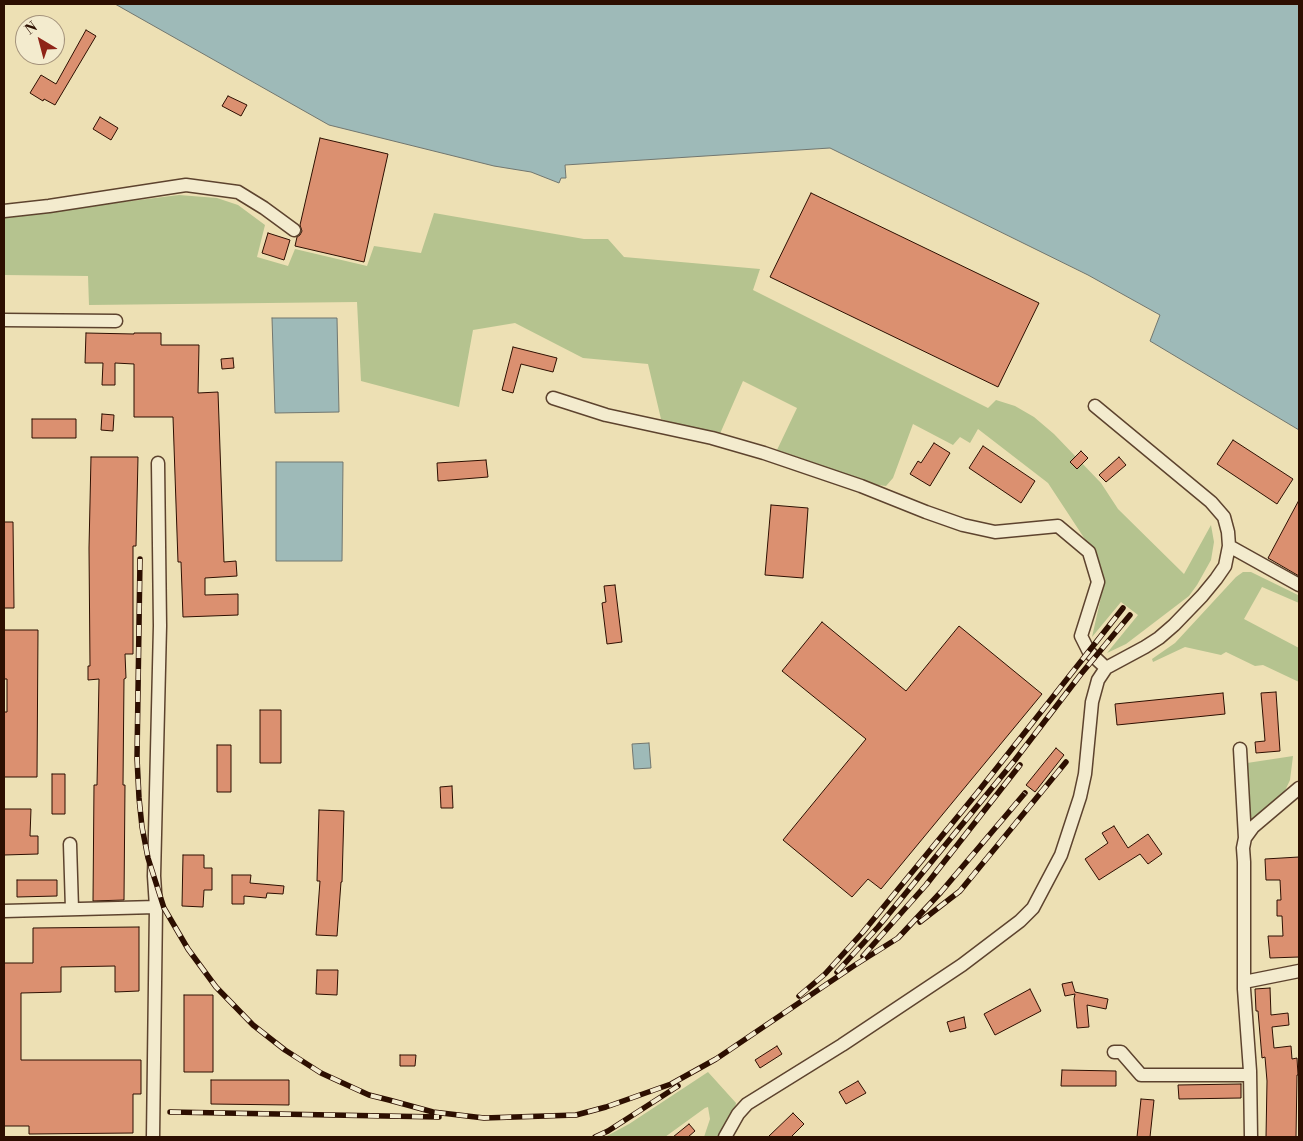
<!DOCTYPE html>
<html>
<head>
<meta charset="utf-8">
<style>
  body { margin:0 }
  #map { position:relative; width:1303px; height:1141px; overflow:hidden; background:#ede0b4; font-family:"Libre Bodoni",serif }
  canvas { display:block }
  .frame { position:absolute; inset:0; border:5px solid #2d0f01; pointer-events:none }
  .north { position:absolute; left:15px; top:15px; width:50px; height:50px; box-sizing:border-box; background:#f3ebce; border:1px solid #a4937c; border-radius:50%; rotate:323deg; font-size:14px; font-weight:700; line-height:20px; text-align:center; color:#2d0f01 }
  .north::after { content:''; display:block; margin:auto; width:18px; height:22px; background:#8f2418; clip-path:polygon(50% 0,100% 100%,50% 72%,0 100%) }
</style>
</head>
<body>
<div id="map">
<canvas width="1303" height="1141"></canvas>
<div class="frame"></div>
<div class="north">N</div>
</div>
<script>
const context = document.querySelector('canvas').getContext('2d');
context.lineJoin = 'round';
function paint(path, color) { context.fillStyle = color; context.fill(path, 'evenodd'); }
const poly = rows => new Path2D(rows.map(r => 'M' + r).join(''));
function stroke(path, color, width, dash) { context.strokeStyle = color; context.lineWidth = width; context.lineCap = dash ? 'butt' : 'round'; context.setLineDash(dash || []); context.stroke(path); }
paint(poly([
  [179,195,217,198,238,205,265,225,257,257,288,266,295,249,367,266,374,246,421,253,434,213,584,239,608,239,624,257,760,269,753,290,988,408,996,400,1015,406,1034,417,1054,434,1101,483,1118,509,1184,574,1211,525,1214,542,1211,560,1197,585,1189,596,1126,644,1107,653,1138,615,1121,602,1092,637,1101,597,1103,578,1096,556,1048,483,978,429,970,443,960,437,953,445,913,424,893,478,886,486,878,485,777,450,797,408,743,381,719,436,661,419,648,364,583,358,515,323,473,330,459,407,361,381,357,302,89,305,88,276,4,275,4,217],
  [1243,572,1251,572,1298,595,1299,603,1262,587,1244,619,1299,648,1299,682,1263,665,1255,666,1226,652,1221,655,1185,647,1153,662,1152,659,1175,643,1236,577],
  [1293,756,1290,780,1284,793,1249,821,1247,763],
  [708,1072,736,1103,735,1109,720,1137,704,1137,710,1119,708,1107,705,1108,665,1137,605,1137,629,1124]
]), '#b5c38f');
const water = poly([
  [115,4,1299,4,1299,430,1150,341,1160,315,1088,275,830,148,565,165,566,178,561,178,559,183,531,172,494,166,329,125,115,4],
  [272,318,337,318,339,412,275,413,272,318],
  [276,462,343,462,342,561,276,561,276,462],
  [649,743,651,768,634,769,632,744,649,743]
]);
paint(water, '#9ebab8');
stroke(water, '#71766f', 1);
const building = poly([
  [86,30,96,36,55,105,44,99,43,101,30,93,41,75,56,84,86,30],
  [228,96,247,105,241,116,222,106,228,96],
  [100,117,118,128,111,140,93,129,100,117],
  [320,138,388,154,364,262,295,246,297,237,300,235,302,231,300,225,320,138],
  [811,193,1039,303,998,387,770,277,811,193],
  [268,233,290,240,284,260,262,253,268,233],
  [86,333,134,334,134,333,161,333,161,345,199,345,198,393,218,392,224,562,236,561,237,576,205,578,205,595,238,594,238,615,183,617,181,562,178,562,173,417,134,417,134,364,115,363,115,385,102,385,103,363,85,363,86,333],
  [513,347,557,358,553,372,521,364,513,393,502,390,513,347],
  [233,358,234,368,222,369,221,359,233,358],
  [102,414,114,415,113,431,101,430,102,414],
  [32,419,76,419,76,438,32,438,32,419],
  [1233,440,1293,479,1277,504,1217,464,1233,440],
  [934,443,950,453,930,486,910,474,918,461,921,463,934,443],
  [983,446,1035,481,1021,503,969,468,983,446],
  [1081,451,1088,458,1077,469,1070,462,1081,451],
  [91,457,138,457,136,546,133,546,133,654,125,654,126,678,124,679,123,785,125,785,124,900,93,901,94,785,97,785,99,679,88,680,88,666,90,666,89,548,91,457],
  [1119,457,1126,465,1106,482,1099,475,1119,457],
  [486,460,488,477,438,481,437,463,486,460],
  [1299,500,1299,576,1268,558,1299,500],
  [771,505,808,508,803,578,765,575,771,505],
  [4,522,13,522,14,608,4,608,4,522],
  [615,585,622,642,607,644,602,603,606,602,604,586,615,585],
  [822,622,906,691,959,626,1042,694,881,889,868,879,852,897,783,840,866,739,782,671,822,622],
  [4,630,38,630,37,777,4,777,4,712,7,712,7,679,4,679,4,630],
  [1276,692,1280,751,1256,753,1255,742,1265,741,1261,693,1276,692],
  [1223,693,1225,714,1117,725,1115,704,1223,693],
  [260,710,281,710,281,763,260,763,260,710],
  [217,745,231,745,231,792,217,792,217,745],
  [1056,748,1064,755,1035,792,1026,785,1056,748],
  [52,774,65,774,65,814,52,814,52,774],
  [452,786,453,808,441,808,440,787,452,786],
  [4,809,31,809,30,836,38,836,38,854,4,855,4,809],
  [319,810,344,811,342,882,341,882,337,936,316,935,320,881,317,881,319,810],
  [1114,826,1128,848,1148,834,1162,854,1148,864,1140,854,1099,880,1085,859,1108,843,1102,833,1114,826],
  [183,855,204,855,204,868,212,868,212,890,204,890,203,907,182,906,183,855],
  [1299,857,1299,957,1270,958,1268,936,1283,936,1282,916,1277,916,1277,900,1281,900,1280,880,1266,880,1265,859,1299,857],
  [232,875,251,875,250,883,284,886,283,894,267,893,266,898,244,896,244,904,232,904,232,875],
  [17,880,57,880,57,896,17,897,17,880],
  [139,927,139,991,115,992,115,966,61,967,61,992,21,993,21,1060,141,1060,141,1094,133,1094,133,1133,29,1134,29,1126,4,1126,4,963,33,963,33,928,139,927],
  [317,970,338,970,337,995,316,994,317,970],
  [1072,982,1075,992,1108,999,1106,1009,1087,1005,1089,1027,1077,1028,1074,999,1075,994,1065,996,1062,984,1072,982],
  [1270,988,1271,1015,1288,1013,1289,1025,1272,1027,1274,1048,1291,1046,1292,1059,1297,1058,1298,1075,1297,1075,1296,1137,1266,1137,1267,1081,1265,1057,1262,1058,1258,1011,1256,1011,1255,989,1270,988],
  [1030,989,1041,1011,995,1035,984,1014,1030,989],
  [184,995,213,995,213,1072,184,1072,184,995],
  [964,1017,966,1028,950,1032,947,1022,964,1017],
  [777,1046,782,1054,760,1068,755,1060,777,1046],
  [400,1055,416,1055,415,1066,400,1066,400,1055],
  [1062,1070,1116,1071,1116,1086,1061,1086,1062,1070],
  [211,1080,289,1080,289,1105,211,1104,211,1080],
  [858,1081,866,1093,846,1104,839,1092,858,1081],
  [1241,1084,1241,1098,1179,1099,1178,1085,1241,1084],
  [1141,1099,1154,1100,1150,1137,1137,1137,1141,1099],
  [793,1113,804,1124,791,1137,768,1137,793,1113],
  [689,1124,695,1131,688,1137,673,1137,689,1124]
]);
paint(building, '#db9070');
stroke(building, '#2d0f01', 1);
const minor = poly([
  [4,211,49,206,186,185,238,192,264,208,294,230],
  [4,320,116,321],
  [553,398,606,415,712,438,764,453,861,486,926,512,963,525,995,532,1058,526,1089,552,1098,582,1081,636,1089,652,1106,668],
  [1229,546,1299,585],
  [1240,749,1245,838],
  [70,844,72,909],
  [4,911,156,907,154,876,160,626,158,463],
  [1244,982,1299,971],
  [1114,1052,1121,1052,1141,1075,1250,1075],
  [153,1137,156,907],
  [725,1137,738,1114,747,1104,842,1045,962,965,1020,921,1033,908,1061,855,1080,797,1085,774,1092,702,1098,680,1106,668,1145,647,1159,638,1174,625,1202,596,1216,579,1225,566,1229,546,1228,532,1224,517,1211,502,1095,406],
  [1251,1137,1250,1071,1244,989,1244,862,1243,848,1245,838,1253,827,1299,788]
]);
stroke(minor, '#5d432e', 15);
stroke(minor, '#f3ebce', 12);
const rail = poly([
  [140,559,137,758,139,798,142,827,148,858,164,908,188,949,216,987,253,1025,285,1050,321,1073,369,1095,389,1100,433,1112,484,1118,576,1115,606,1107,671,1084,716,1059,855,965,898,938,941,892,1025,793],
  [920,922,960,891,1066,762],
  [863,956,926,885,1020,765],
  [837,972,878,927,1015,760,1081,674,1130,615],
  [799,996,825,974,863,932,977,793,1123,608],
  [170,1112,439,1117],
  [595,1137,608,1131,678,1086]
]);
stroke(rail, '#2d0f01', 5.5);
stroke(rail, '#f3ebce', 4, [11]);
</script>
</body>
</html>
